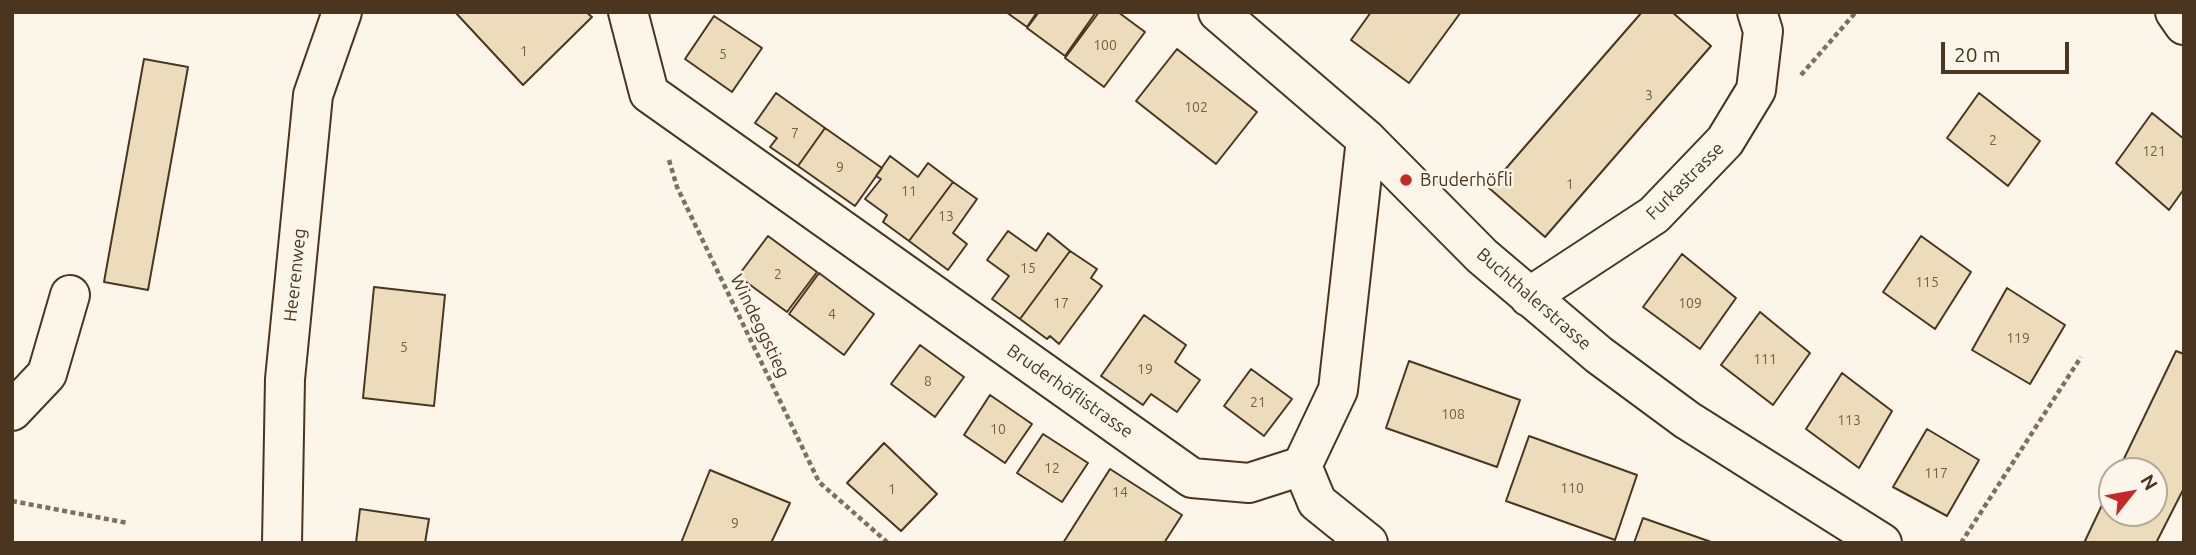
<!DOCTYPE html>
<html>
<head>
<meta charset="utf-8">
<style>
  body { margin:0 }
  #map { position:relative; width:2196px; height:555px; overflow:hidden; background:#fbf6e9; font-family:Ubuntu,sans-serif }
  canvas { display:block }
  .frame { position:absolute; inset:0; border:14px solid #4a3520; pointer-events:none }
  .north { position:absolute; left:2098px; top:457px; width:70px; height:70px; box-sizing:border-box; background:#fbf6e9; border:2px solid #b4a999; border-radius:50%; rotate:59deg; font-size:19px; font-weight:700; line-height:28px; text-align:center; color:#4a3520 }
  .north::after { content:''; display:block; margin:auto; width:24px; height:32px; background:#c62828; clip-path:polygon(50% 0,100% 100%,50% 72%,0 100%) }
  .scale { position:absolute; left:1941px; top:42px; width:128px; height:32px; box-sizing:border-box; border:4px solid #4a3520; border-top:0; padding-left:9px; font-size:21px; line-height:24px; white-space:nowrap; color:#4a3520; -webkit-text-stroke:5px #fbf6e9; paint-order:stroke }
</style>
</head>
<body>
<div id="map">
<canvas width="2196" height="555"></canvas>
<div class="frame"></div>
<div class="north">N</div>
<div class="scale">20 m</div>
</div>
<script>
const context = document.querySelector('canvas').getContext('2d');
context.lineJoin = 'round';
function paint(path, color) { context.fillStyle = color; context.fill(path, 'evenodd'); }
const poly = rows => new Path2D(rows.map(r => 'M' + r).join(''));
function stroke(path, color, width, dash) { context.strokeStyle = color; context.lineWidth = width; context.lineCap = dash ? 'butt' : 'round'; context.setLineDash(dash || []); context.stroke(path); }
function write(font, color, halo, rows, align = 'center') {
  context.font = font + ' Ubuntu,sans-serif'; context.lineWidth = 5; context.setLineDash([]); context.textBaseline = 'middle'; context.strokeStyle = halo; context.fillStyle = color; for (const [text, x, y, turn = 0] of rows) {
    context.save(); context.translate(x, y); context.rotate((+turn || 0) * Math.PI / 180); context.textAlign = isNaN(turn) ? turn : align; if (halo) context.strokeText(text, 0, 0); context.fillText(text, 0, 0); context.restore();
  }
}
const building = poly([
  [455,12,586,12,592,17,523,85,455,12],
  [1006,12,1037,12,1027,27,1006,12],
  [1039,12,1096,12,1065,56,1027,28,1039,12],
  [1099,12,1118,12,1145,32,1104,87,1065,58,1099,12],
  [1371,12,1461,12,1409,83,1351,40,1371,12],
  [1642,12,1672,12,1711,46,1545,237,1489,188,1642,12],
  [714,16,762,48,732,92,685,59,714,16],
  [1177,49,1257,112,1216,164,1136,101,1177,49],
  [144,59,188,67,148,290,104,282,144,59],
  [776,93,825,128,798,166,770,147,777,138,755,123,776,93],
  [1979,93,2040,141,2008,186,1947,138,1979,93],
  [2152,113,2184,139,2184,189,2169,210,2116,163,2152,113],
  [825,128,882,168,855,206,798,166,825,128],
  [890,156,918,177,928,163,953,182,909,241,883,222,887,215,865,199,881,179,876,176,890,156],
  [953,182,977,199,953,233,967,244,948,270,909,241,953,182],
  [1008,231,1036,251,1048,233,1070,251,1020,319,992,299,1009,276,987,260,1008,231],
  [768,236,817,272,787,312,738,276,768,236],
  [1921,236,1971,272,1935,329,1883,292,1921,236],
  [1070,251,1097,269,1091,278,1102,286,1059,344,1050,336,1047,339,1020,319,1070,251],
  [1682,254,1736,298,1700,349,1643,307,1682,254],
  [819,273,874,314,844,355,789,314,819,273],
  [374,287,445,295,434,406,363,398,374,287],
  [2007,288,2065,325,2030,384,1972,350,2007,288],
  [1760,312,1810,353,1773,405,1721,365,1760,312],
  [1144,315,1186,345,1175,362,1200,380,1177,412,1151,394,1143,405,1101,376,1144,315],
  [920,345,964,377,935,417,891,384,920,345],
  [2176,351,2184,354,2184,488,2156,543,2084,543,2112,484,2112,513,2154,513,2154,471,2118,471,2176,351],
  [1409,361,1520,400,1497,467,1386,428,1409,361],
  [1251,369,1292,399,1264,436,1224,406,1251,369],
  [1842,373,1892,411,1859,468,1806,429,1842,373],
  [990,395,1032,424,1005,463,964,435,990,395],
  [1927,429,1979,460,1947,516,1893,487,1927,429],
  [1043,434,1088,463,1062,502,1017,473,1043,434],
  [1529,436,1637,475,1615,540,1506,501,1529,436],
  [884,443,937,494,901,531,847,483,884,443],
  [1110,469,1182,515,1164,543,1063,543,1110,469],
  [710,470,790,503,771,543,681,543,710,470],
  [360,509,429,519,425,543,356,543,360,509],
  [1643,518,1714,543,1634,543,1643,518]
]);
paint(building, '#ecdcbc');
stroke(building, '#4a3520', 2);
const minor = poly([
  [628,12,649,93,1192,478,1249,483,1302,466,1338,390,1366,139],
  [1218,12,1366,139,1482,256,1599,355,1687,420,1882,543],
  [2175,12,2184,25],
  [1529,297,1654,215,1725,141,1756,90,1763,31,1757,12],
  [12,411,47,374,70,295],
  [1302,466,1317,502,1368,543],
  [282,543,285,379,313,95,342,12]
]);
stroke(minor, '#4a3520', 42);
stroke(poly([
  [1801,75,1856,12],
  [669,160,677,187,819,482,888,543],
  [12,501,128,523],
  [1961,543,2081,357]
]), '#7f6f5c', 4.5, [5, 3.5]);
stroke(minor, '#fbf6e9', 38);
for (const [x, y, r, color] of [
  [1406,180,7,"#c62828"]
]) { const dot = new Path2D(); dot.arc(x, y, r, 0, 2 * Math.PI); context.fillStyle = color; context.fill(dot); stroke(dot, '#fbf6e9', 2.5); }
write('14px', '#725f47', null, [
  ["100",1105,45],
  ["1",524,51],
  ["5",723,54],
  ["3",1649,95],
  ["102",1196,107],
  ["7",795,133],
  ["2",1993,140],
  ["121",2154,151],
  ["9",840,167],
  ["1",1570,184],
  ["11",909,191],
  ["13",946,216],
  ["15",1028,268],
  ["2",778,274],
  ["115",1927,282],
  ["17",1061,303],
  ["109",1690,303],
  ["4",832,314],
  ["119",2018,338],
  ["5",404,347],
  ["111",1765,359],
  ["19",1145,369],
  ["8",928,381],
  ["21",1258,402],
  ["108",1453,414],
  ["113",1849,420],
  ["10",998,429],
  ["12",1052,468],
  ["117",1936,473],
  ["110",1572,488],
  ["1",892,489],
  ["14",1120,492],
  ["9",735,523]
]);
write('18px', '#4a3520', '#fbf6e9', [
  ["Bruderhöfli",1420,180]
], 'left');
write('18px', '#4a3520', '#fbf6e9', [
  ["Furkastrasse",1685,181,-45],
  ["Heerenweg",295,275,-84],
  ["Buchthalerstrasse",1534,299,41],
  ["Windeggstieg",760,326,64],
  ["Bruderhöflistrasse",1070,391,35]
]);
</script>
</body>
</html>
